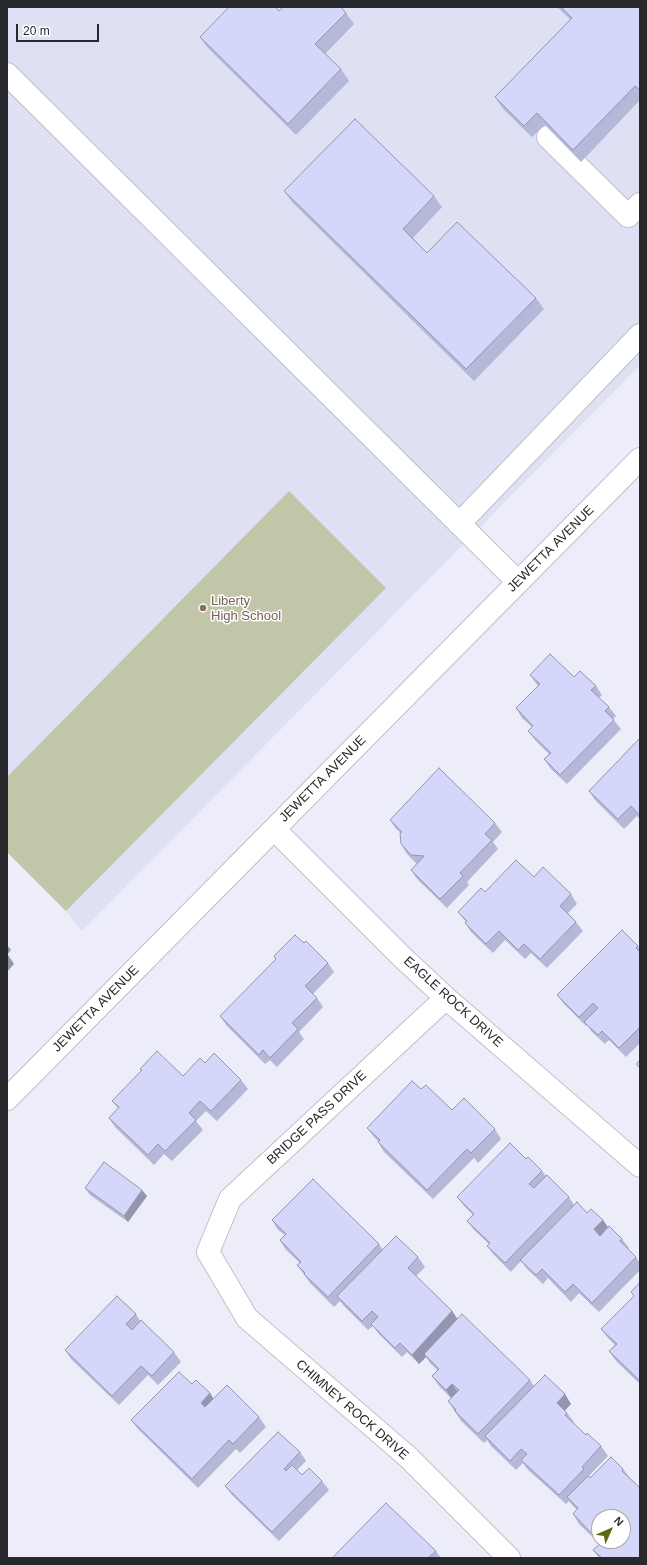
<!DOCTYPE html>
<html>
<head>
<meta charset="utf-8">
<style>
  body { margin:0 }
  #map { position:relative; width:647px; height:1565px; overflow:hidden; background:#ecedf9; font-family:Arial,sans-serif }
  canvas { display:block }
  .frame { position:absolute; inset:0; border:8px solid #28292d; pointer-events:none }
  .north { position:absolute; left:591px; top:1509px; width:40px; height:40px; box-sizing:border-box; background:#fff; border:1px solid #a9a9ab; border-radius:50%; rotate:45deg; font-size:11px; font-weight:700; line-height:16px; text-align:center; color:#28292d }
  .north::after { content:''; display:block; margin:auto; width:14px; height:18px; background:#5f680c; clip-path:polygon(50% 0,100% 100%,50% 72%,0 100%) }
  .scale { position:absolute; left:16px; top:24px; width:83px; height:18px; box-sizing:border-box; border:2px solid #28292d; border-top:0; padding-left:5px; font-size:12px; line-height:14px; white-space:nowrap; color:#28292d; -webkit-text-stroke:3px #fff; paint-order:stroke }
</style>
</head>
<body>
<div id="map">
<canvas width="647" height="1565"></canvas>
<div class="frame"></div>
<div class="north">N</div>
<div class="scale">20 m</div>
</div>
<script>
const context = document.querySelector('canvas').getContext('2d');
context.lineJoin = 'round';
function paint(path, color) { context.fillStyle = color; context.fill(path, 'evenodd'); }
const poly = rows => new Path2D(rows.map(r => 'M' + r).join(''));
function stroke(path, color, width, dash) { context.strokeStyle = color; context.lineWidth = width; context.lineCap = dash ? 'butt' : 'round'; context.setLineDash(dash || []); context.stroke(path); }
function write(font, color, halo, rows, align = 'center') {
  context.font = font + ' Arial,sans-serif'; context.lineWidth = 3; context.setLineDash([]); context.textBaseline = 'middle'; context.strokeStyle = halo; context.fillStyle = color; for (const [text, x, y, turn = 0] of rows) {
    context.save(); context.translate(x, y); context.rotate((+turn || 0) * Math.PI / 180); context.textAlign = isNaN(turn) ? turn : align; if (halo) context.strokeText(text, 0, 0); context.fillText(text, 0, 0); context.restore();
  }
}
paint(poly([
  [7,7,640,7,640,365,82,931,66,911,7,852]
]), '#dee0f3');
paint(poly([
  [289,491,386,588,66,911,7,852,7,777]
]), '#c2c6a8');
const minor = poly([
  [7,74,518,582],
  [548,137,628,216,640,204],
  [459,524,640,335],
  [274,829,401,956,446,998,640,1166],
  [446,998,230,1199,208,1252,247,1318,408,1457,509,1558],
  [7,1099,640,459]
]);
stroke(minor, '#bfc0cb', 24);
stroke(minor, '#fff', 22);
paint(poly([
  [557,7,640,7,640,100,581,162,545,125,532,137,503,109,495,97,571,20],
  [279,11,346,13,354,24,325,54,341,69,349,81,296,135,208,48,200,37],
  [284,191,434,196,442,207,413,238,427,253,536,298,544,309,474,381,292,202],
  [530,675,574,677,596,686,602,695,599,698,609,707,616,716,613,719,621,729,567,784,551,769,544,759,549,754,535,740,528,731,532,727,522,718,516,708,538,686],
  [640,738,640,819,637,816,624,829,595,800,589,791],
  [390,820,495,823,502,832,493,842,498,849,467,882,469,885,447,908,417,879,411,870,417,864,407,854,401,844,401,833,396,829],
  [534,877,571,894,577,904,568,913,576,922,583,931,547,968,531,953,525,959,505,940,493,953,471,932,465,923,466,922,458,912],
  [304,943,328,963,334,972,313,994,317,998,323,1007,299,1032,304,1039,277,1067,270,1060,265,1064,227,1026,220,1016,276,960,274,956],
  [638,946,640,949,640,1043,626,1057,609,1040,605,1044,591,1031,587,1025,586,1026,564,1004,557,995],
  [205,1063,241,1080,248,1089,217,1121,206,1111,196,1121,203,1130,172,1161,164,1154,154,1165,115,1127,109,1118,118,1108,112,1101,141,1071,140,1069,183,1076],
  [421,1089,452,1110,495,1129,501,1139,478,1163,474,1158,433,1199,384,1152,378,1142,379,1142,374,1137,367,1128],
  [526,1159,542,1171,546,1176,569,1197,574,1205,587,1213,603,1220,608,1227,622,1239,629,1248,628,1249,636,1257,640,1263,640,1270,599,1312,579,1293,571,1302,548,1278,543,1284,527,1269,521,1261,511,1272,494,1255,487,1246,489,1244,474,1230,467,1221,473,1215,464,1206,457,1197],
  [85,1188,147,1196,128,1222,90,1195],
  [272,1220,379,1244,383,1250,418,1257,425,1267,416,1276,452,1311,457,1319,530,1380,534,1386,571,1404,565,1411,567,1413,574,1422,573,1423,586,1435,601,1446,608,1456,589,1476,590,1478,623,1469,630,1478,640,1488,640,1558,599,1558,593,1550,600,1544,579,1524,573,1514,577,1510,573,1506,569,1501,566,1504,527,1469,523,1463,516,1470,491,1446,487,1440,484,1443,461,1421,448,1401,451,1398,439,1386,432,1376,438,1371,430,1363,426,1357,419,1364,407,1352,402,1357,378,1333,373,1326,368,1330,344,1306,340,1301,334,1307,310,1283,297,1265,300,1263,286,1250,280,1240,285,1235,278,1230],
  [599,1517,623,1541,599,1541],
  [640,1282,640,1384,616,1361,609,1351,615,1345,608,1338,601,1329,634,1296,631,1292],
  [136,1314,140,1321,174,1352,181,1362,158,1385,148,1375,119,1405,71,1359,65,1350],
  [192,1384,210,1393,214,1399,259,1417,266,1427,240,1453,236,1449,198,1488,138,1429,131,1420],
  [300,1452,306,1461,297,1470,302,1475,322,1481,329,1490,279,1541,232,1495,225,1486],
  [436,1551,441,1558,332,1558]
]), '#b6b8d7');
paint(poly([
  [7,945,11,950,7,955],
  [8,955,14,964,7,972,7,956],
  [142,1190,147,1196,128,1222,124,1216],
  [603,1220,609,1229,601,1239,594,1229],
  [452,1311,459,1321,424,1354,426,1357,419,1364,412,1355],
  [452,1384,458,1393,452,1399,446,1390],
  [210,1393,216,1403,207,1412,201,1403],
  [565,1394,571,1404,563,1412,557,1403]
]), '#9496af');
const building = poly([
  [229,7,275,7,279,11,283,7,341,7,346,13,315,44,341,69,288,124,200,37,229,7],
  [561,7,640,7,640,90,635,86,573,150,537,113,524,126,495,97,572,18,561,7],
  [355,119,434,196,403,229,427,253,457,222,536,298,466,369,284,191,355,119],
  [550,654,574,677,580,671,596,686,591,690,609,707,605,711,614,720,560,775,544,759,551,753,528,731,533,726,516,708,540,684,530,675,550,654],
  [640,738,640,816,631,806,618,819,589,791,640,738],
  [439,768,495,823,485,834,492,840,460,873,463,876,440,899,411,870,424,856,411,855,401,844,400,833,402,832,390,820,439,768],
  [516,860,534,877,543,867,571,894,560,906,576,922,540,959,524,944,518,950,499,931,486,944,465,923,467,921,458,912,481,888,485,892,516,860],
  [622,930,638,946,636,948,640,952,640,1027,619,1048,602,1031,598,1035,584,1022,598,1008,593,1003,579,1017,557,995,622,930],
  [295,935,304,943,306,941,328,963,305,986,317,998,292,1023,298,1029,270,1058,263,1050,259,1055,220,1016,276,959,274,956,295,935],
  [157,1051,183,1076,200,1058,205,1063,214,1053,241,1080,211,1111,200,1101,189,1113,196,1120,165,1151,158,1144,148,1155,109,1118,119,1107,112,1101,142,1070,140,1069,157,1051],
  [640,1060,640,1068,636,1064,640,1060],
  [412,1081,421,1089,426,1085,452,1110,464,1098,495,1129,471,1153,467,1149,427,1190,378,1142,380,1140,367,1128,412,1081],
  [510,1143,526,1159,528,1157,542,1171,529,1184,534,1188,547,1175,569,1197,505,1263,487,1246,490,1243,467,1221,474,1214,457,1197,510,1143],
  [104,1162,142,1190,124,1216,85,1188,104,1162],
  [313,1179,379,1244,328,1297,304,1274,305,1273,297,1265,301,1262,280,1240,286,1234,272,1220,313,1179],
  [577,1202,587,1213,591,1209,603,1220,594,1229,600,1236,609,1226,622,1239,620,1241,636,1257,592,1303,573,1284,565,1292,542,1269,536,1275,520,1260,577,1202],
  [396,1236,418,1257,408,1268,452,1311,412,1355,400,1343,395,1348,371,1324,378,1317,372,1311,362,1321,337,1296,396,1236],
  [640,1282,640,1381,609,1351,617,1344,601,1329,634,1296,631,1292,640,1282],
  [117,1296,136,1314,126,1324,132,1330,141,1320,174,1352,152,1376,141,1366,112,1396,65,1350,117,1296],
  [462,1314,530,1380,478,1434,455,1411,456,1410,448,1401,459,1390,452,1384,446,1390,432,1376,439,1369,424,1354,462,1314],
  [179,1372,192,1384,196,1380,210,1393,201,1403,205,1407,227,1385,259,1417,233,1444,229,1440,192,1479,131,1420,179,1372],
  [545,1375,565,1394,557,1403,567,1413,565,1415,586,1435,587,1433,601,1446,582,1467,584,1469,559,1495,521,1460,527,1454,521,1449,510,1461,485,1436,545,1375],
  [278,1432,300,1452,284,1469,286,1471,292,1465,302,1475,309,1468,322,1481,272,1532,225,1486,278,1432],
  [611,1457,623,1469,622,1471,640,1488,640,1557,639,1558,602,1558,593,1550,603,1541,623,1541,623,1517,599,1517,599,1535,596,1538,573,1514,578,1508,567,1497,588,1476,590,1478,611,1457],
  [386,1503,436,1551,429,1557,429,1558,332,1558,386,1503]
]);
paint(building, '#d4d6fa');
stroke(building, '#9496af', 1);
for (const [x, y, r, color] of [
  [203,608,4,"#8d6e63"]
]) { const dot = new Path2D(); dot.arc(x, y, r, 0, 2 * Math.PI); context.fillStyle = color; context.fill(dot); stroke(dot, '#fff', 1.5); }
write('13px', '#28292d', '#fff', [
  ["JEWETTA AVENUE",551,549,-45],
  ["JEWETTA AVENUE",323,779,-45],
  ["EAGLE ROCK DRIVE",453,1002,42],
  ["JEWETTA AVENUE",96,1009,-45],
  ["BRIDGE PASS DRIVE",317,1118,-43],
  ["CHIMNEY ROCK DRIVE",352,1410,41]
]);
write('13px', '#785e54', '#fff', [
  ["Liberty",211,601],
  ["High School",211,616]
], 'left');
</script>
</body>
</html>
